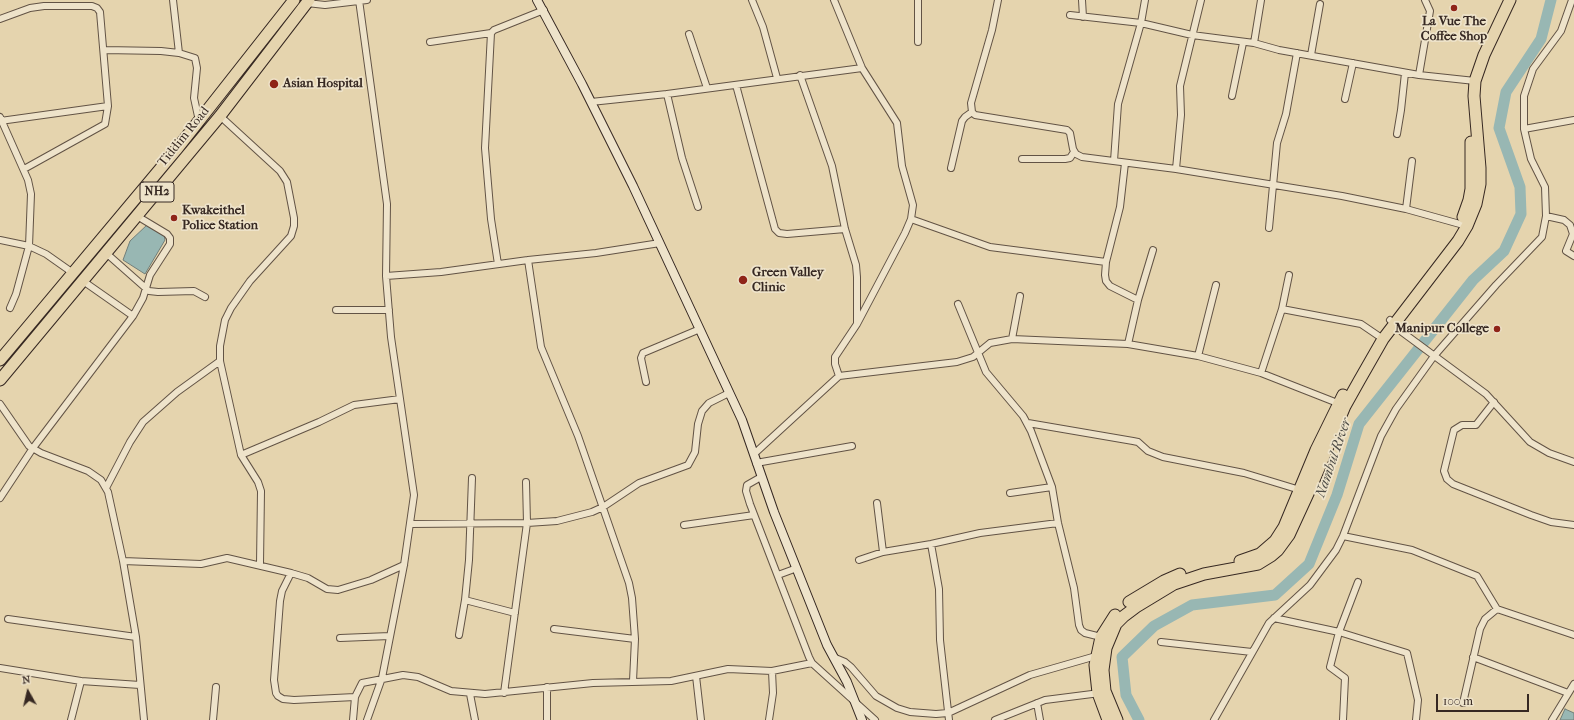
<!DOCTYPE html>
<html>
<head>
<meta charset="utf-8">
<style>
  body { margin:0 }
  #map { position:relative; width:1574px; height:720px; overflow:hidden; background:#e5d4ae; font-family:"IM FELL French Canon",serif }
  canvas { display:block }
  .north { position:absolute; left:8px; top:672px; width:40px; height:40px; -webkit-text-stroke:3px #eee3ca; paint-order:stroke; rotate:352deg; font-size:11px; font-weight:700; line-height:16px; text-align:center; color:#362822 }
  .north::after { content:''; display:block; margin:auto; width:14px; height:18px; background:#362822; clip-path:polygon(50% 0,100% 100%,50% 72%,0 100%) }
  .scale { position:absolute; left:1436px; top:694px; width:93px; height:18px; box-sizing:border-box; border:2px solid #362822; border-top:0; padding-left:5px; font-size:12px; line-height:14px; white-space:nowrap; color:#362822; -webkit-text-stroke:3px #eee3ca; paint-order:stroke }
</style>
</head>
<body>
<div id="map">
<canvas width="1574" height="720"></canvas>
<div class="north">N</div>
<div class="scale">100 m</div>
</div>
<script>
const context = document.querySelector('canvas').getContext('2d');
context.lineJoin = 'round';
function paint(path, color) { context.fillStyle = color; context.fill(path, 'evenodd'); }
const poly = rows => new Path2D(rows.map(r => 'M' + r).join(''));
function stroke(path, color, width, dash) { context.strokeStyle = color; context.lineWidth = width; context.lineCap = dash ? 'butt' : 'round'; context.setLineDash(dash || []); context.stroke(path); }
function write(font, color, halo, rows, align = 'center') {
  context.font = font + ' "IM FELL French Canon",serif'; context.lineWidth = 3.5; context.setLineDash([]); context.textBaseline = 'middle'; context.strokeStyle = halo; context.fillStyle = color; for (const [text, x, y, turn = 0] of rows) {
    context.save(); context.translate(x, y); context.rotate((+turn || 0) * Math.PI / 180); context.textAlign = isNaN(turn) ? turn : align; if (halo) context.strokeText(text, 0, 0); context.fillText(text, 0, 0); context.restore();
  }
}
const water = poly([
  [147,225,164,235,165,240,145,274,123,260,130,241,147,225],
  [1565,709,1574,713,1574,720,1560,720,1565,709]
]);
paint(water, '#98b7b3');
stroke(water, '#717e79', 1);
stroke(poly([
  [1139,720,1126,695,1122,657,1154,626,1192,605,1275,595,1309,564,1337,495,1359,424,1473,280,1504,251,1521,214,1520,187,1499,128,1506,92,1541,39,1551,0]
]), '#98b7b3', 11);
const street = poly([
  [173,0,179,53],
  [359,0,387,204,386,276,391,337,414,495,404,565,382,678,367,720],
  [752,0,763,27,777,78],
  [834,0,862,68,897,123,902,166,913,205,911,219,905,233,857,324,835,357,835,364,839,376],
  [918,0,918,42],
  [998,0,992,30,971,103,972,112,975,115,1067,130,1070,133,1073,149,1076,154,1082,157,1176,169,1342,196,1406,209,1467,226],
  [1082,0,1083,17],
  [307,3,325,5,367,0],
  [1070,15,1141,23,1192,35,1254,43,1279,50,1419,75,1475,81],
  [0,19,30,8,44,6,92,6,97,8,100,12,108,106,105,124,24,169],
  [689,34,707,88],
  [430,42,491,33],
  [1254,43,1261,0],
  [104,50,161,51,179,53,195,58,197,68,194,98,199,121],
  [1311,55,1320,4],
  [800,75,832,166,845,229,856,265,857,277,857,323],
  [1419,75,1430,11,1425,0],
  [736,85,775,229,779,233,787,234,845,229],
  [667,94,682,158,698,207],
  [1232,96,1243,43],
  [1345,99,1353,63],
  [591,102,667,94,862,68],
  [220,116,280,171,287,182,294,218,294,226,291,236,250,281,231,308,225,320,220,346,220,361,241,455,258,482,261,491,260,564],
  [0,117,28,180,31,194,29,246,16,294,10,308],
  [0,121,108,106],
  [1524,129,1574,120],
  [1397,134,1401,110,1405,73],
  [1022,159,1065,159,1070,158,1074,152],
  [1114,161,1118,104,1141,23,1145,0],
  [1125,163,1120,207,1106,262,1105,275,1106,281,1110,286,1138,300],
  [951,168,962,121,965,117,972,112],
  [1176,169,1181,115,1180,86,1201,0],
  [1406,209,1412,161],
  [1546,216,1564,220,1570,225,1573,234,1566,251,1574,256],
  [911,219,990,247,1106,262],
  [1269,228,1277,143,1286,114,1297,53],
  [0,240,29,246,46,254,73,273],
  [106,253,149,291,158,292,194,291,205,297],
  [528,260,541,347,578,436,629,583,632,598,635,639,633,681],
  [498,264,491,219,485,148,491,33,494,30,544,10],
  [386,276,441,272,528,260,596,253,660,243],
  [83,281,133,316],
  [958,304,986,372,1023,416,1031,431,1052,487,1058,523,1074,588,1079,625,1081,630,1085,633,1101,637],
  [1282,309,1361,324,1383,339],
  [336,310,389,310],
  [1390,320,1402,332,1486,394,1530,442,1549,453,1574,462],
  [1012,339,1020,296],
  [1128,344,1138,300,1153,250],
  [1198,356,1216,285],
  [1261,373,1282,309,1289,275],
  [646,382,641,358,643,353,700,329],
  [1494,402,1476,425,1462,425,1454,430,1444,471,1447,479,1453,484,1531,515,1551,522,1574,525],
  [0,404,29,446,41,453,88,471,101,480,108,492,123,561,136,637,144,720],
  [1028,423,1133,441,1138,442,1148,451,1163,457,1244,473,1300,490],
  [754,454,839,376,957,362,973,357,990,343,1012,339,1128,344,1198,356,1261,373,1340,404],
  [241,455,319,422,354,405,400,399],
  [756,463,852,446],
  [761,477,747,485,746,491,750,504,809,657,812,663,875,720],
  [472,478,469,560,465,600,515,613],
  [106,488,130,442,143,422,177,392,220,361],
  [1010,493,1052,487],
  [0,498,33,448,133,316,143,298,150,275,170,244,170,238,167,234,137,216],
  [877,503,883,552],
  [411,524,527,523,557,521,592,512,603,507,639,483,688,465,695,452,698,424,702,411,709,403,729,393],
  [684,525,754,515],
  [1343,536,1412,550,1477,576,1497,609,1574,635],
  [931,544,939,589,940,640,949,720],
  [859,560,883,552,931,544,980,533,1058,523],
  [123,561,201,564,227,558,291,573],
  [404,565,371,580,338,590,327,589,308,578,291,573,282,591,280,601,274,680,276,693,278,696,283,699,294,700,355,697,362,683,403,675,418,677,451,691,485,694,593,683,671,681,728,669,772,671,812,663],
  [778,575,797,568],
  [1274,618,1339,632,1407,653,1418,700,1416,720],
  [8,619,136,637],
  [554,629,635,639],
  [459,635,465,600],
  [340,638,390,636],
  [1161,642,1252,652],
  [833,657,845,662,851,667,876,696,897,708,910,712,936,714,948,713,1030,675,1096,656],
  [1473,657,1568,693],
  [0,668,81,681,140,685],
  [696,676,701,720],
  [547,687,547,720],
  [504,693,527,523,526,482],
  [470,694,475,720],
  [1037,703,1040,720],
  [1463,703,1480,629,1485,619,1497,609],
  [71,720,81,681],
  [213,720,216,687],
  [353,720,355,697],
  [769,720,773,693,772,671],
  [995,720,1045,700,1100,693],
  [1214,720,1269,623,1310,585,1336,550,1343,536,1381,436,1396,409,1434,356,1496,285,1542,237,1546,216,1545,187,1531,159,1524,129,1524,96,1533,69,1561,31,1572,0],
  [1343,720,1345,678,1330,667,1339,632,1358,582],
  [1552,720,1574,684]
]);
const secondary = poly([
  [537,0,582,84,633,186,742,420,774,512,827,645,847,682,862,720]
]);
const highway = poly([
  [1463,217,1469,200,1471,189,1471,142],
  [0,360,176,150,294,0],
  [0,380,220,116,309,0],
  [1240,561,1260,554,1275,541,1284,527,1316,450,1343,395],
  [1129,602,1164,581,1180,574],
  [1108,720,1098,693,1095,665,1101,637,1115,615],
  [1117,720,1105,691,1103,670,1106,648,1116,624,1124,616,1136,607,1174,584,1204,574,1258,564,1271,556,1278,550,1289,535,1312,485,1345,406,1359,381,1383,339,1458,241,1467,226,1476,204,1480,184,1480,168,1474,96,1475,81,1484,55,1510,0]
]);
stroke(street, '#625345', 8);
stroke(secondary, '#362822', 10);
stroke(highway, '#362822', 13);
stroke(street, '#eee3ca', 6);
stroke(secondary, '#eee3ca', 8);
stroke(highway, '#e5d4ae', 11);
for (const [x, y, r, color] of [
  [1454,8,4,"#8f2418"],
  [274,84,5,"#8f2418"],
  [174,218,4,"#8f2418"],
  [743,280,5,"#8f2418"],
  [1497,329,4,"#8f2418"]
]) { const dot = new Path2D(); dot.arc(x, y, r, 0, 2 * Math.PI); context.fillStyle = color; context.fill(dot); stroke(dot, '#eee3ca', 1.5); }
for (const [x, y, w] of [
  [157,192,34]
]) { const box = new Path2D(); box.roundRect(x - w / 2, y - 10, w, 20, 3); context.fillStyle = '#eee3ca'; context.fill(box); stroke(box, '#362822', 1); }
write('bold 12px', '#362822', null, [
  ["NH2",157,192]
]);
write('bold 13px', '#362822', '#eee3ca', [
  ["La Vue The",1454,22,"center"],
  ["Coffee Shop",1454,37,"center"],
  ["Asian Hospital",283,84],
  ["Kwakeithel",182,211],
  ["Police Station",182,226],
  ["Green Valley",752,273],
  ["Clinic",752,288],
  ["Manipur College",1489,329,"right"]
], 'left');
write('13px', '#362822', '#eee3ca', [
  ["Tiddim Road",184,137,-51]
]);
write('italic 14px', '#4e4c46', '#eee3ca', [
  ["Nambul River",1334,458,-71]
]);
</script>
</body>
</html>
